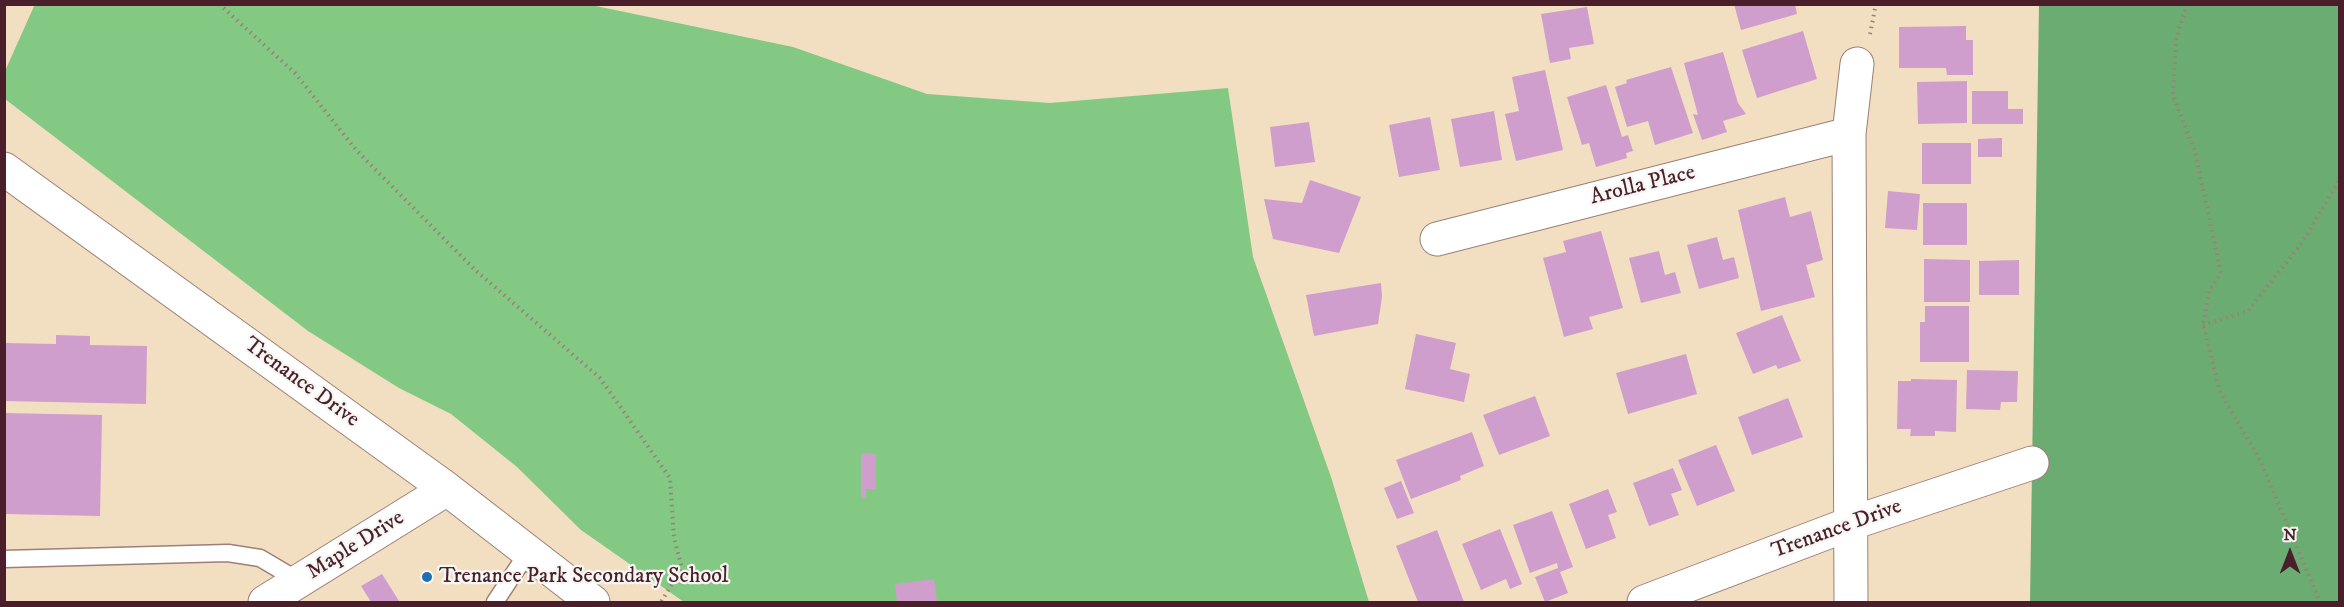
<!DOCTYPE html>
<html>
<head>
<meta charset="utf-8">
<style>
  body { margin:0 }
  #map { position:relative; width:2344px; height:607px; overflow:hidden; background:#f2dfc2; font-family:"IM FELL DW Pica",serif }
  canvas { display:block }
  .frame { position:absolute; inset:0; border:6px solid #4a1f2b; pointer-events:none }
  .north { position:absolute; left:2260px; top:523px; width:60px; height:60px; -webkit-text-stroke:4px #f6f6f2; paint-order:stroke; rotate:0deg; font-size:16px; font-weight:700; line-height:24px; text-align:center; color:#4a1f2b }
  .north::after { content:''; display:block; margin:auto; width:21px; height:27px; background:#4a1f2b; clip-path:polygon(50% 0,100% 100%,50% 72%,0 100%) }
</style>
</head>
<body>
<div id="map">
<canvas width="2344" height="607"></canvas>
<div class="frame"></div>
<div class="north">N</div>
</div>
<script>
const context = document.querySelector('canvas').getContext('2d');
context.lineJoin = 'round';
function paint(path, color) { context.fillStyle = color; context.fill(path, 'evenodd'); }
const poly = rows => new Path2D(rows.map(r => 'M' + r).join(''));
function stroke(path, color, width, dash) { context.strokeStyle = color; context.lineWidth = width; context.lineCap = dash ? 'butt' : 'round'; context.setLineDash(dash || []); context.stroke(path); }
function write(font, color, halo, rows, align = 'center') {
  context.font = font + ' "IM FELL DW Pica",serif'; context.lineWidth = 4.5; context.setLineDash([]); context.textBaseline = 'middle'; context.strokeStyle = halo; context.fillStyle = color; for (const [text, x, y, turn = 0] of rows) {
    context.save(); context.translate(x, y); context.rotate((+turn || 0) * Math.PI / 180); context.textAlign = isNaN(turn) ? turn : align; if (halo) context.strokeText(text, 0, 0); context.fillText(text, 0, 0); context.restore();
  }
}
paint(poly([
  [35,4,591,5,793,47,927,94,1050,103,1228,88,1253,257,1331,477,1369,602,684,602,581,530,517,467,451,414,399,388,308,331,5,99,5,71]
]), '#83c883');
paint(poly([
  [2039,5,2339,5,2339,602,2030,602]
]), '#6aac71');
paint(poly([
  [1734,4,1795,4,1797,14,1741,30],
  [1587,7,1594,44,1569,48,1571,59,1550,63,1541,14],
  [1966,26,1966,40,1973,40,1973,75,1947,75,1946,68,1899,68,1899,27],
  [1803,31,1817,79,1757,98,1742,50],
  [1723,52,1738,103,1746,114,1723,121,1727,132,1702,140,1693,114,1698,115,1684,63],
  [1671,67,1693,133,1655,145,1648,121,1627,127,1615,87,1627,83,1626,80],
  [1545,70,1563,150,1516,161,1505,114,1519,111,1512,77],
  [1967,81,1967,123,1918,124,1917,82],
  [1606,85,1622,137,1628,135,1633,151,1626,153,1627,158,1596,167,1589,143,1582,145,1567,97],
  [1972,91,2008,91,2008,109,2023,109,2023,124,1972,124],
  [1494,111,1502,160,1460,167,1451,119],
  [1430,117,1440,170,1399,177,1389,125],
  [1309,122,1315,162,1275,167,1270,127],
  [2002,138,2002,157,1978,157,1978,139],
  [1922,143,1971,143,1971,184,1922,184],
  [1310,180,1361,197,1339,253,1273,239,1264,199,1302,203],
  [1888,191,1920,194,1917,230,1885,228],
  [1785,197,1790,217,1811,211,1823,260,1806,265,1815,297,1761,311,1738,210],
  [1923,203,1967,203,1967,245,1923,245],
  [1601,231,1623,308,1589,317,1593,329,1564,337,1543,258,1566,252,1563,241],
  [1717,237,1723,260,1734,257,1739,278,1699,289,1687,245],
  [1659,251,1665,275,1675,272,1681,293,1641,303,1629,258],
  [1924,259,1970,260,1970,302,1924,302],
  [2019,260,2019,295,1979,295,1979,261],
  [1381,283,1382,297,1378,324,1314,336,1306,295],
  [1925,306,1969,306,1969,362,1920,362,1920,322,1925,322],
  [1782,315,1801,361,1778,369,1776,365,1753,374,1736,333],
  [1416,334,1456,343,1450,369,1470,374,1464,402,1405,389],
  [56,335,90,336,90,345,147,346,146,404,4,401,4,343,56,344],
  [1686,354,1697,394,1628,414,1616,373],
  [1967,370,2018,371,2017,402,2001,402,2000,410,1966,409],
  [1911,379,1957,380,1956,432,1935,431,1935,436,1910,436,1911,429,1897,429,1898,381,1911,381],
  [1535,396,1550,436,1499,455,1483,415],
  [1788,398,1803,437,1752,455,1738,417],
  [4,413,102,415,100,516,4,514],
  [1472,432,1484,466,1460,476,1461,480,1411,499,1396,460],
  [1716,445,1735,491,1697,506,1678,460],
  [861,453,876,454,876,489,866,489,866,498,861,498],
  [1673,468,1682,490,1671,494,1679,515,1649,526,1633,483],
  [1401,481,1414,513,1397,519,1384,488],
  [1608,489,1617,512,1608,515,1616,538,1586,549,1569,504],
  [1552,511,1573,567,1560,572,1568,593,1545,602,1535,577,1558,568,1557,563,1530,573,1513,525],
  [1500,529,1522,584,1510,589,1506,579,1481,590,1462,544],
  [1437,530,1464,602,1418,602,1396,546],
  [382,574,399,601,397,602,371,602,361,586],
  [934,579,937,602,897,602,895,584]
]), '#cf9ecd');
const lane = poly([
  [4,559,228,553,260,558,299,581],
  [495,602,528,552]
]);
const street = poly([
  [4,169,447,489,593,602],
  [1437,239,1849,134],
  [265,602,447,489],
  [1644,602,1852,523,2032,463],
  [1851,602,1849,134,1857,64]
]);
stroke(lane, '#9e7f76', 19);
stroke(street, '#9e7f76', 35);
stroke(poly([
  [219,4,295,73,357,151,474,269,600,378,670,478,674,538,682,568,661,602],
  [2187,4,2176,39,2173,96,2195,151,2221,273,2209,291,2203,325,2220,392,2259,458,2320,602],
  [1870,34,1876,4],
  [2203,325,2248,311,2301,244,2340,179]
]), '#9e7f76', 4, [1.5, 4.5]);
stroke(lane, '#fff', 16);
stroke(street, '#fff', 33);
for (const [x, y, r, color] of [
  [427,577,6,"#1f6fb2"]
]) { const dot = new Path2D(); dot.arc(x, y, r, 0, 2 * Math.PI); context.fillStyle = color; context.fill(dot); stroke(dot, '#f6f6f2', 2); }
write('22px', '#4a1f2b', '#f6f6f2', [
  ["Arolla Place",1643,186,-14],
  ["Trenance Drive",301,383,36],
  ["Trenance Drive",1837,530,-20],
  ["Maple Drive",356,546,-32]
]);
write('22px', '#4a1f2b', '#f6f6f2', [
  ["Trenance Park Secondary School",439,577]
], 'left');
</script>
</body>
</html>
